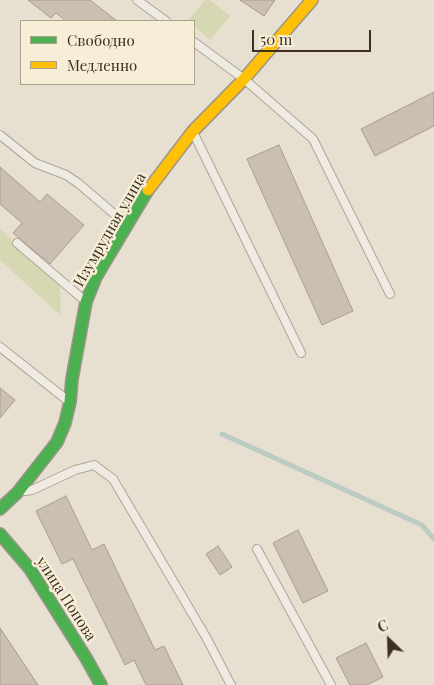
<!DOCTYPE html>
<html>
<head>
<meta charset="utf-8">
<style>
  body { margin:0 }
  #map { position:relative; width:434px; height:685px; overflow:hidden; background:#e7e0d1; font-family:"Playfair Display",serif }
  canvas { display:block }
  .legend { position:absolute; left:20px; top:20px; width:175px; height:65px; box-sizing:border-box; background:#f7eed8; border:1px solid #ada18e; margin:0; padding:6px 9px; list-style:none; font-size:15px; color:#3d2e20 }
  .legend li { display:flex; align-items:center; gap:10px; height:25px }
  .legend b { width:25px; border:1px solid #ada18e }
  .north { position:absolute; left:364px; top:615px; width:50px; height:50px; -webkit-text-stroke:4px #f7eed8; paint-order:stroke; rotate:336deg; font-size:14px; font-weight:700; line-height:20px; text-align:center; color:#3d2e20 }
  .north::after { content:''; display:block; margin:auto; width:18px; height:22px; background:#3d2e20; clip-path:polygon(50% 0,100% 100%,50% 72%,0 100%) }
  .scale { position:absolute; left:252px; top:30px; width:119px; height:22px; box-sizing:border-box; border:2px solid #3d2e20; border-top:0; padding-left:6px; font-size:15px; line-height:18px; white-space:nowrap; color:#3d2e20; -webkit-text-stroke:4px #f7eed8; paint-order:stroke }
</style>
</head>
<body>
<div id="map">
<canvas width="434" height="685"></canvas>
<ul class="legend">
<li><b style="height:6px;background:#4caf50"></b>Свободно</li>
<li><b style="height:6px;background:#ffc107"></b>Медленно</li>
</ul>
<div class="north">С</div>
<div class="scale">50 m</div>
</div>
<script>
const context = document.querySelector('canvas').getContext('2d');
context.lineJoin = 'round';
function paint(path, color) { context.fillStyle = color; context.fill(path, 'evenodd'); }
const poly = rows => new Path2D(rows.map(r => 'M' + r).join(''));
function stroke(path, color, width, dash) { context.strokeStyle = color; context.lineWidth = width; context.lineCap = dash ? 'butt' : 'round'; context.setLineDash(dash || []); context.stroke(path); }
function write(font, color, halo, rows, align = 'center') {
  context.font = font + ' "Playfair Display",serif'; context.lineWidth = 5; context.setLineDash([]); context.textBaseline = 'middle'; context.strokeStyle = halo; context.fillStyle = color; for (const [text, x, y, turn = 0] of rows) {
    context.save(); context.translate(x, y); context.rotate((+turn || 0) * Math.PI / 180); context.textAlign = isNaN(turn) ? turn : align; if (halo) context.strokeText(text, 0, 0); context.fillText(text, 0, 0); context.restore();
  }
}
paint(poly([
  [205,0,210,0,230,16,210,40,194,26,194,21,188,21],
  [0,229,60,284,61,316,0,260]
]), '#d6d7b3');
stroke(poly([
  [222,434,422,525,434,539]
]), '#bcccc2', 5);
const building = poly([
  [28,0,90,0,117,21,66,21,56,13,51,18,28,0],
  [240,0,275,0,264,16,240,0],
  [434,92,434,126,375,156,361,129,434,92],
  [279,145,353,311,322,325,247,159,279,145],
  [0,167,40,202,47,194,84,225,50,264,13,233,22,223,0,204,0,167],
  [0,388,15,400,0,418,0,388],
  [66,496,92,550,104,544,155,650,164,646,183,685,146,685,134,660,125,665,73,559,62,564,36,511,66,496],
  [298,530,328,591,303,603,273,543,298,530],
  [218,546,232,567,220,575,206,554,218,546],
  [0,628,38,685,0,685,0,628],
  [366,643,383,677,367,685,350,685,336,658,366,643]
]);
paint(building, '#cbbfb2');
stroke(building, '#a89c90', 1);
const lane = poly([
  [137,0,166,21],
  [194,42,244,79,313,139,390,294],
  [194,134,301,353],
  [0,135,35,163,66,175,78,183,126,224],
  [17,243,84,300],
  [0,347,67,400],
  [25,491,32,490,75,470,94,465,113,479,206,637,231,685],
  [257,549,331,685]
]);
const fast = poly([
  [0,509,18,492,57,442,65,423,70,402,72,379,86,302,96,277,148,190],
  [0,534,30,569,86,658,101,685]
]);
const slow = poly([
  [148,190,193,131,244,79,312,0]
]);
stroke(lane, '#ada599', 10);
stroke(fast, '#9c958a', 14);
stroke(slow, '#9c958a', 14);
stroke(lane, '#efebe3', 8);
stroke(fast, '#4caf50', 11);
stroke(slow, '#ffc107', 11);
write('15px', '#3d2e20', '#f7eed8', [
  ["Изумрудная улица",110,230,-60],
  ["улица Попова",66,599,57]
]);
</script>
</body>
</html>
